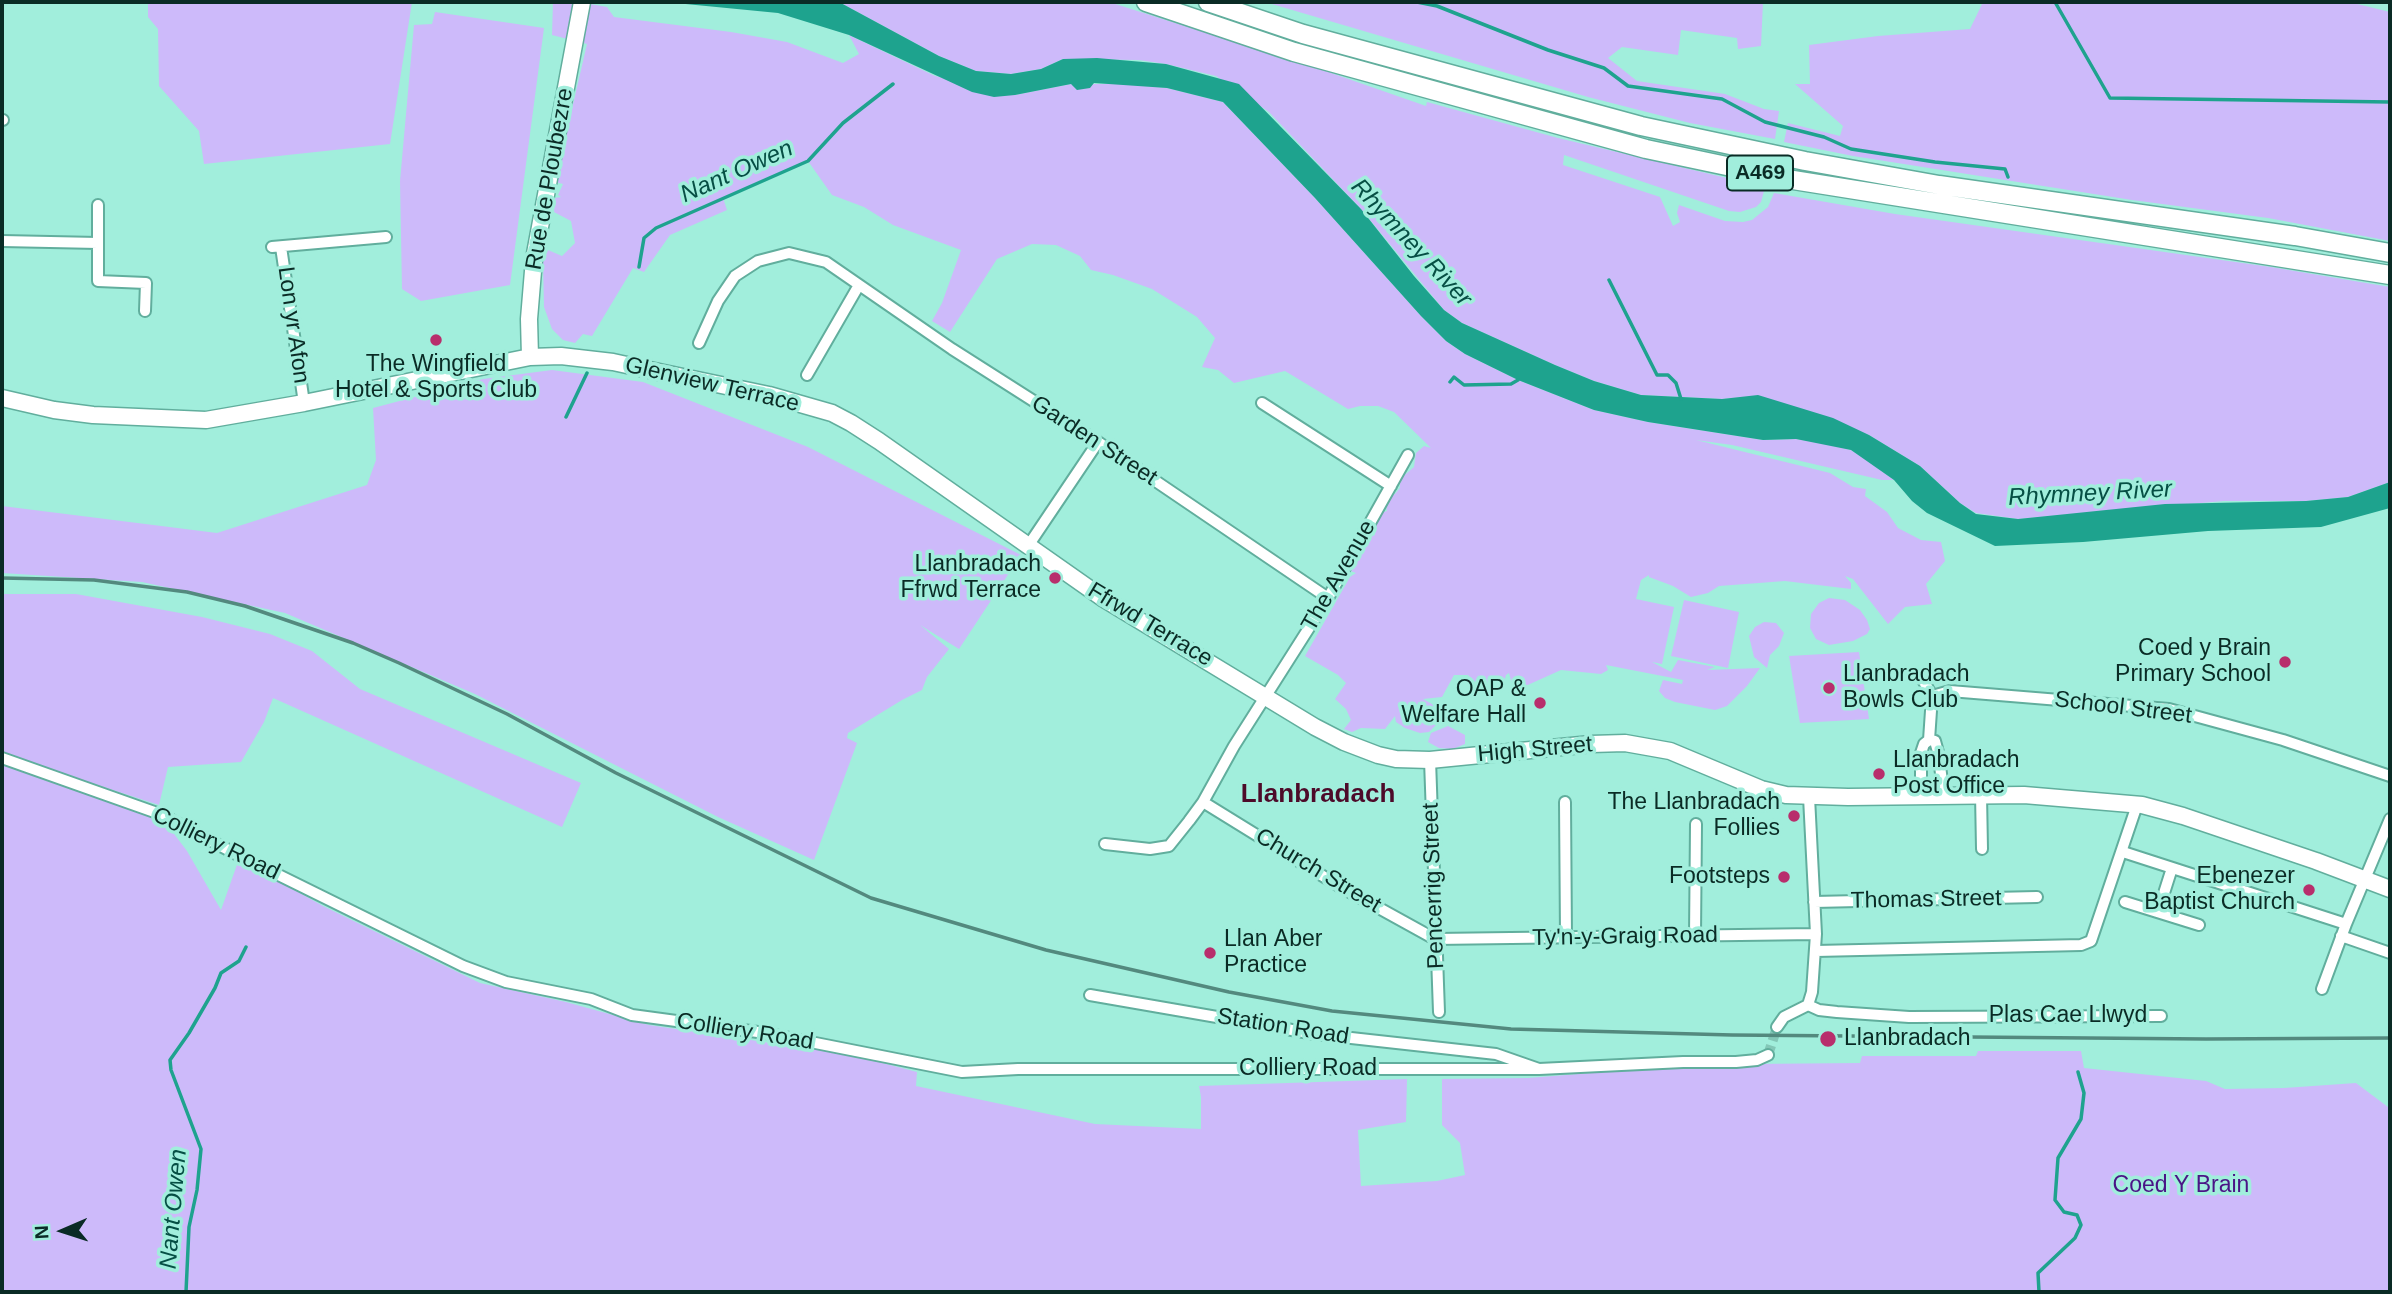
<!DOCTYPE html>
<html>
<head>
<meta charset="utf-8">
<style>
  body { margin:0 }
  #map { position:relative; width:2392px; height:1294px; overflow:hidden; background:#a1eedc; font-family:Helvetica,sans-serif }
  canvas { display:block }
  .frame { position:absolute; inset:0; border:4px solid #0a2b25; pointer-events:none }
  .north { position:absolute; left:28px; top:1196px; width:70px; height:70px; -webkit-text-stroke:5px #a1eedc; paint-order:stroke; rotate:267deg; font-size:19px; font-weight:700; line-height:28px; text-align:center; color:#0a2b25 }
  .north::after { content:''; display:block; margin:auto; width:24px; height:32px; background:#0a2b25; clip-path:polygon(50% 0,100% 100%,50% 72%,0 100%) }
</style>
</head>
<body>
<div id="map">
<canvas width="2392" height="1294"></canvas>
<div class="frame"></div>
<div class="north">N</div>
</div>
<script>
const context = document.querySelector('canvas').getContext('2d');
context.lineJoin = 'round';
function paint(path, color) { context.fillStyle = color; context.fill(path, 'evenodd'); }
const poly = rows => new Path2D(rows.map(r => 'M' + r).join(''));
function stroke(path, color, width, dash) { context.strokeStyle = color; context.lineWidth = width; context.lineCap = dash ? 'butt' : 'round'; context.setLineDash(dash || []); context.stroke(path); }
function write(font, color, halo, rows, align = 'center') {
  context.font = font + ' Helvetica,sans-serif'; context.lineWidth = 7; context.setLineDash([]); context.textBaseline = 'middle'; context.strokeStyle = halo; context.fillStyle = color; for (const [text, x, y, turn = 0] of rows) {
    context.save(); context.translate(x, y); context.rotate((+turn || 0) * Math.PI / 180); context.textAlign = isNaN(turn) ? turn : align; if (halo) context.strokeText(text, 0, 0); context.fillText(text, 0, 0); context.restore();
  }
}
paint(poly([
  [148,2,412,2,390,144,204,164,199,131,159,86,158,29,148,17],
  [553,2,579,2,607,7,614,17,731,32,787,42,843,63,859,54,849,35,935,76,1015,95,1071,84,1123,84,1167,88,1223,102,1315,198,1421,316,1446,341,1465,354,1518,380,1594,410,1648,422,1763,440,1796,439,1827,444,1851,450,1868,461,1894,480,1882,480,1732,445,1696,440,1830,473,1853,487,1866,489,1865,496,1887,512,1898,528,1921,540,1941,542,1945,561,1926,584,1932,604,1905,607,1888,624,1853,579,1845,576,1851,583,1851,589,1785,581,1719,586,1708,593,1691,597,1673,586,1649,577,1649,575,1641,580,1636,599,1674,607,1662,664,1652,662,1671,672,1678,660,1715,667,1707,670,1760,668,1747,686,1727,706,1715,710,1675,702,1665,698,1659,691,1663,680,1682,684,1683,680,1606,665,1608,670,1601,674,1561,670,1521,688,1512,684,1509,673,1506,675,1502,690,1476,693,1468,675,1454,675,1442,697,1423,699,1432,704,1436,710,1437,724,1429,732,1420,733,1405,728,1396,722,1395,716,1385,729,1361,728,1352,732,1344,729,1351,720,1346,709,1335,699,1346,683,1338,675,1305,656,1350,577,1356,573,1348,570,1361,540,1375,535,1372,522,1381,513,1387,511,1385,500,1395,494,1400,488,1400,479,1414,467,1416,453,1424,446,1431,448,1394,412,1378,406,1360,406,1348,409,1285,371,1234,383,1218,370,1202,367,1215,338,1197,317,1152,289,1113,275,1091,270,1080,256,1056,245,1032,244,997,259,950,332,932,321,942,303,961,250,893,225,864,207,832,195,808,161,723,198,727,210,670,235,644,272,633,268,592,336,583,334,575,343,563,340,552,329,544,307,543,262,548,250,562,256,575,243,571,221,554,212,555,198,561,197,558,195,563,184,555,182,587,44,552,35],
  [839,2,1109,2,1314,67,1426,106,1427,102,1558,138,1765,187,1761,202,1756,207,1740,212,1729,211,1564,155,1563,165,1660,197,1673,226,1680,222,1677,213,1679,205,1725,221,1743,222,1752,220,1768,207,1774,193,1895,214,2271,267,2390,287,2390,482,2348,497,2306,501,2224,501,2018,519,1976,513,1960,503,1920,466,1869,435,1758,396,1722,399,1641,395,1594,381,1555,365,1462,323,1444,310,1361,209,1269,112,1216,76,1166,64,1139,60,1063,59,1041,69,1011,74,976,71,939,56],
  [1265,2,1763,2,1761,46,1738,49,1737,38,1681,30,1678,55,1622,47,1608,58,1637,81,1725,94,1764,109,1779,111,1775,139,1690,123,1588,97],
  [1983,2,2349,2,2390,12,2390,241,2268,218,2132,200,1853,156,1784,142,1788,123,1840,136,1843,126,1795,84,1810,84,1809,45,1878,36,1970,29],
  [435,12,544,28,510,285,421,301,402,289,400,181,414,25,432,24],
  [552,370,643,382,808,447,1021,555,959,649,920,625,949,649,927,677,922,690,902,700,848,733,847,738,857,743,814,860,718,817,475,694,285,613,142,582,2,573,2,506,217,533,367,485,376,460,373,408,483,379],
  [2,594,76,594,202,617,270,634,312,651,360,689,581,783,562,827,273,698,264,722,241,762,168,767,159,805,2,754],
  [1829,598,1845,600,1860,610,1867,620,1870,629,1867,634,1853,641,1829,645,1816,639,1810,628,1811,614,1819,603],
  [1684,600,1739,612,1728,668,1671,656],
  [1764,622,1776,623,1784,633,1779,646,1770,655,1767,668,1754,657,1749,636,1755,627],
  [1859,652,1869,719,1800,723,1789,656],
  [1448,726,1465,735,1465,744,1453,749,1439,748,1428,742,1431,733],
  [2,765,165,822,187,851,221,910,239,859,323,906,480,983,566,1002,649,1025,852,1055,917,1072,916,1086,1095,1124,1201,1129,1201,1097,1199,1086,1407,1079,1406,1122,1358,1130,1361,1186,1437,1181,1465,1175,1460,1143,1442,1125,1442,1079,1528,1078,1642,1069,1750,1064,1860,1063,1862,1056,1976,1056,1978,1051,2081,1051,2084,1068,2206,1081,2225,1089,2284,1088,2356,1083,2388,1107,2390,1106,2390,1292,2,1292]
]), '#cdbafa');
paint(poly([
  [665,2,839,2,939,56,976,71,1011,74,1041,69,1063,59,1097,58,1166,64,1239,84,1361,209,1414,276,1444,310,1462,323,1555,365,1594,381,1641,395,1722,399,1758,395,1833,418,1869,435,1920,466,1960,503,1976,514,2018,519,2165,504,2306,501,2348,497,2390,482,2390,508,2321,527,2208,531,2083,542,1995,546,1927,513,1912,501,1894,480,1851,450,1796,439,1763,440,1648,422,1594,410,1518,380,1465,354,1446,341,1421,316,1315,198,1223,102,1167,88,1094,83,1090,88,1077,90,1071,84,1015,95,994,97,972,92,849,35,778,13]
]), '#1ea38e');
stroke(poly([
  [1417,2,1437,6,1548,50,1604,68,1628,86,1722,99,1765,122,1824,137,1851,149,1935,162,2005,169,2008,177],
  [2055,2,2110,98,2390,102],
  [639,267,644,238,656,228,808,161,843,123,893,84],
  [1609,280,1657,375,1668,375,1676,383,1681,399],
  [1450,382,1454,377,1464,385,1511,384,1518,380],
  [566,417,587,373],
  [186,1292,189,1227,197,1190,201,1149,171,1070,170,1060,189,1033,215,988,221,973,239,961,246,947],
  [2039,1292,2038,1273,2075,1238,2081,1225,2077,1215,2064,1212,2055,1200,2058,1158,2081,1119,2084,1093,2078,1072]
]), '#1ea38e', 3.5);
stroke(poly([
  [1768,1055,1777,1027]
]), '#83c7b7', 10, [10, 5]);
const street = poly([
  [2,120,3,120],
  [98,205,98,281,146,283,145,311],
  [2,241,98,243],
  [272,247,386,237],
  [281,247,304,403],
  [699,343,718,301,735,276,758,261,789,253,826,262,952,349,1098,442,1328,598],
  [807,375,859,285],
  [1262,403,1391,486],
  [1028,546,1098,442],
  [1923,680,1932,696],
  [1929,740,1935,741,1938,752,1944,795],
  [2,758,160,814,236,854,463,966,506,982,591,999,632,1015,765,1033,962,1072,1018,1069,1539,1069],
  [1430,760,1439,1012],
  [1981,794,1982,849],
  [1921,796,1921,753,1924,744,1929,740,1932,696,1950,691,2169,709,2283,740,2390,776],
  [1203,802,1339,886,1435,939,1816,934],
  [1565,802,1566,938],
  [1105,844,1150,849,1169,846,1189,821,1203,802,1234,746,1328,598,1408,455],
  [2123,852,2346,924],
  [1814,902,2037,897],
  [2125,902,2199,925],
  [2158,912,2172,868],
  [1695,936,1696,824],
  [2341,936,2390,953],
  [1816,951,2081,945,2091,941,2137,805],
  [2322,989,2346,924,2390,819],
  [1090,995,1315,1034,1496,1054,1539,1069,1683,1062,1736,1062,1757,1060,1768,1055],
  [1808,1005,1819,1010,1837,1012,1909,1017,2161,1016],
  [1777,1027,1784,1017,1808,1005,1812,992,1816,934,1809,797]
]);
const secondary = poly([
  [530,357,529,319,534,259,582,2],
  [2,398,54,410,93,415,206,420,304,403,530,357,561,356,613,362,659,372,769,395,832,413,851,423,879,441,1104,599,1315,727,1344,742,1378,755,1396,759,1430,760,1591,744,1625,743,1670,751,1761,789,1786,795,1848,797,2024,795,2142,805,2183,816,2316,861,2390,889]
]);
const primary = poly([
  [1146,2,1294,52,1646,149,1793,180,2390,275],
  [1208,2,1303,34,1641,126,1805,161,1939,185,2295,236,2390,253]
]);
stroke(street, '#61ae9d', 14);
stroke(secondary, '#61ae9d', 19);
stroke(primary, '#61ae9d', 21);
stroke(street, '#fff', 10);
stroke(secondary, '#fff', 16);
stroke(primary, '#fff', 18);
stroke(poly([
  [2,578,94,580,187,592,245,606,353,643,399,663,507,714,616,773,871,898,1046,950,1229,992,1332,1011,1511,1029,1732,1035,2206,1039,2390,1038]
]), '#53897e', 3.5);
for (const [x, y, r, color] of [
  [436,340,7,"#b82e6c"],
  [1055,578,7,"#b82e6c"],
  [2285,662,7,"#b82e6c"],
  [1829,688,7,"#b82e6c"],
  [1540,703,7,"#b82e6c"],
  [1879,774,7,"#b82e6c"],
  [1794,816,7,"#b82e6c"],
  [1784,877,7,"#b82e6c"],
  [2309,890,7,"#b82e6c"],
  [1210,953,7,"#b82e6c"],
  [1828,1039,9,"#b82e6c"]
]) { const dot = new Path2D(); dot.arc(x, y, r, 0, 2 * Math.PI); context.fillStyle = color; context.fill(dot); stroke(dot, '#a1eedc', 2.5); }
for (const [x, y, w] of [
  [1760,173,66]
]) { const box = new Path2D(); box.roundRect(x - w / 2, y - 17.5, w, 35, 5); context.fillStyle = '#a1eedc'; context.fill(box); stroke(box, '#0a2b25', 2); }
write('bold 21px', '#0a2b25', null, [
  ["A469",1760,173]
]);
write('23px', '#0a2b25', '#a1eedc', [
  ["Rue de Ploubezre",550,179,-80],
  ["Lon yr Afon",293,325,82],
  ["Glenview Terrace",712,385,13],
  ["Garden Street",1094,441,33],
  ["The Avenue",1339,576,-60],
  ["Ffrwd Terrace",1150,625,31],
  ["School Street",2123,708,7],
  ["High Street",1535,750,-5],
  ["Colliery Road",216,844,26],
  ["Church Street",1318,871,31],
  ["Pencerrig Street",1434,886,-92],
  ["Thomas Street",1926,900,-1],
  ["Ty'n-y-Graig Road",1625,937,-1],
  ["Plas Cae Llwyd",2068,1016],
  ["Station Road",1283,1027,9],
  ["Colliery Road",745,1032,9],
  ["Colliery Road",1308,1069]
]);
write('23px', '#0a2b25', '#a1eedc', [
  ["The Wingfield",436,365,"center"],
  ["Hotel & Sports Club",436,391,"center"],
  ["Llanbradach",1041,565],
  ["Ffrwd Terrace",1041,591],
  ["Coed y Brain",2271,649],
  ["Primary School",2271,675],
  ["Llanbradach",1843,675,"left"],
  ["Bowls Club",1843,701,"left"],
  ["OAP &",1526,690],
  ["Welfare Hall",1526,716],
  ["Llanbradach",1893,761,"left"],
  ["Post Office",1893,787,"left"],
  ["The Llanbradach",1780,803],
  ["Follies",1780,829],
  ["Footsteps",1770,877],
  ["Ebenezer",2295,877],
  ["Baptist Church",2295,903],
  ["Llan Aber",1224,940,"left"],
  ["Practice",1224,966,"left"],
  ["Llanbradach",1844,1039,"left"]
], 'right');
write('23px', '#4a1486', '#a1eedc', [
  ["Coed Y Brain",2181,1186]
]);
write('italic 24px', '#064f44', '#a1eedc', [
  ["Nant Owen",737,172,-24],
  ["Rhymney River",1411,243,47],
  ["Rhymney River",2090,494,-3],
  ["Nant Owen",174,1209,-85]
]);
write('bold 26px', '#4d0a29', '#a1eedc', [
  ["Llanbradach",1318,795]
]);
</script>
</body>
</html>
